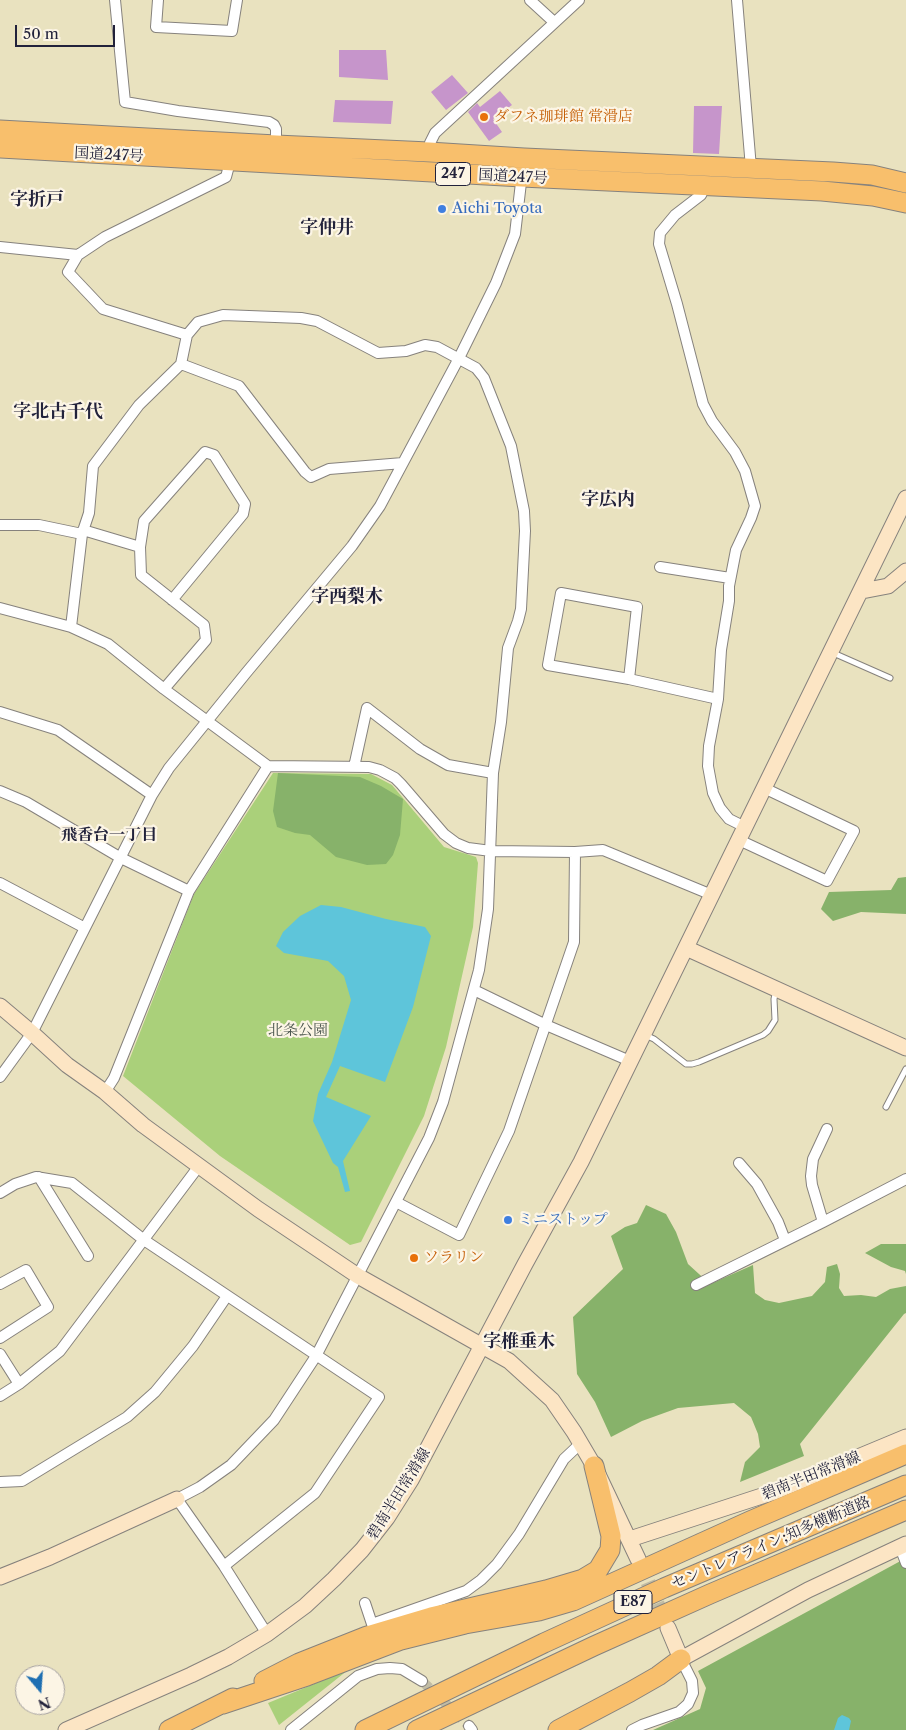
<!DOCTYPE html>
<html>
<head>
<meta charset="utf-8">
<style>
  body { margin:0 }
  #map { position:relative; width:906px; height:1730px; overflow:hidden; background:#e9e2bf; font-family:"Libre Caslon Text",serif }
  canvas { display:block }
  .north { position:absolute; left:15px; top:1665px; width:50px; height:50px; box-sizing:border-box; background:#fcf5e5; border:1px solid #a5a1a1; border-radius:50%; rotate:162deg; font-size:14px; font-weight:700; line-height:20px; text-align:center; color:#22223b }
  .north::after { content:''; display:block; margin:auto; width:18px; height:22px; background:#1f6fb2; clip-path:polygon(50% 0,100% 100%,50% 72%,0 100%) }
  .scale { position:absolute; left:15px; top:25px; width:100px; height:22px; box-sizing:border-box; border:2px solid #22223b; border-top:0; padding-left:6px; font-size:15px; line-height:18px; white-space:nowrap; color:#22223b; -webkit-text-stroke:4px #fcf5e5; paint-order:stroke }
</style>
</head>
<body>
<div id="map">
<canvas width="906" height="1730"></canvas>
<div class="north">N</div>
<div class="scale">50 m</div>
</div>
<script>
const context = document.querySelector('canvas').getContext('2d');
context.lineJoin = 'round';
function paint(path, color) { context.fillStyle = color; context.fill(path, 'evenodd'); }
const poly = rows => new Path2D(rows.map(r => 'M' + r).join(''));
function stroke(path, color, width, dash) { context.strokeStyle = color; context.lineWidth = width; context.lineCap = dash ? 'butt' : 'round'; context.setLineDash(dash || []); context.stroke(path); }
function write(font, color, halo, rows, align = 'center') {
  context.font = font + ' "Libre Caslon Text","Noto Serif JP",serif'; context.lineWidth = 4.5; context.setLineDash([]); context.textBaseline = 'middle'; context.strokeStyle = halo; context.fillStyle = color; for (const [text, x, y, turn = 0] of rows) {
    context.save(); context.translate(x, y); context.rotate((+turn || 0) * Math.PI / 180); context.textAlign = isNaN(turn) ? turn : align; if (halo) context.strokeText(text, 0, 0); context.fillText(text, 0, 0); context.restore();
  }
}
paint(poly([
  [273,773,371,774,392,785,444,847,476,857,478,863,473,927,446,1047,424,1116,361,1242,350,1245,220,1156,123,1076,194,894],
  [348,1670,279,1725,268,1703]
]), '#aad07a');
paint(poly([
  [278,773,360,777,381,786,403,799,400,835,393,855,386,864,367,865,336,857,310,835,295,833,277,827,273,811],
  [906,877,906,914,861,912,833,921,821,909,829,892,891,890,898,878],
  [646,1205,666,1214,676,1232,688,1264,710,1284,753,1265,755,1293,765,1300,779,1303,812,1296,825,1282,827,1267,837,1264,840,1274,839,1288,844,1296,861,1295,876,1297,890,1289,906,1286,906,1313,904,1314,800,1444,804,1456,740,1482,745,1462,760,1447,758,1434,751,1417,734,1403,678,1408,642,1421,611,1437,595,1402,577,1374,573,1317,623,1269,611,1236,625,1227,637,1223],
  [881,1244,906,1244,906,1274,905,1271,891,1267,865,1253],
  [906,1558,906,1730,653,1730,700,1709,706,1688,698,1671]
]), '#87b26a');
paint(poly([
  [321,905,341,907,386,919,425,927,431,936,413,1007,385,1082,340,1066,326,1097,371,1116,343,1161,350,1191,345,1192,338,1167,333,1163,313,1121,318,1094,332,1062,351,1000,344,976,328,961,284,953,276,946,283,932,300,916],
  [842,1715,849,1718,851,1721,849,1730,834,1730,838,1718]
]), '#5ec5da');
paint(poly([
  [339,50,386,50,388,80,339,77],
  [452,75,468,93,446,110,431,92],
  [500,91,512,105,493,119,502,132,489,141,468,112,477,103,480,107],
  [335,100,393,101,391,124,333,122],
  [694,106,722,106,719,154,693,153]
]), '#c695cb');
stroke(poly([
  [422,1681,469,1726]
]), '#c1bca5', 10, [10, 5]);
stroke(poly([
  [639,1561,666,1625]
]), '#c1bca5', 15, [15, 8]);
const lane = poly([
  [831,652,890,678],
  [645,1035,654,1039,686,1064,692,1064,699,1062,763,1035,768,1031,775,1020,774,999,776,990],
  [886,1107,906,1069]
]);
const street = poly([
  [115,0,125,102,178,111,269,122,274,125,276,129,276,145],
  [158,0,156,27,232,31,237,0],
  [530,0,554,22],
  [737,0,751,168],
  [429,152,430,143,435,133,579,0],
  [705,186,701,195,675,215,660,233,659,244,677,304,703,404,712,421,735,452,745,471,755,506,751,518,736,550,729,586,729,601,721,650,718,699,709,746,708,766,713,793,720,808,729,819,745,827],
  [0,247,78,255],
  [187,335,103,309,68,272,78,255,105,237,226,177,230,162],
  [181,364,239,386,305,472,311,477,329,469,403,463],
  [0,525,39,525,82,534],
  [83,530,140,547,141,575,204,625,206,640,164,689],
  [140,547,144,521,205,452,214,455,245,504,243,514,172,600],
  [660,567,730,578],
  [0,608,71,627,108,644,164,689,268,766,369,767,380,770,395,778,401,784,444,834,456,843,468,848,491,851,575,852,603,850,712,895],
  [71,627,82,534,89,513,93,466,139,405,181,364,187,335,198,322,223,315,301,318,317,321,378,353,406,351,425,345,437,347,476,368,484,378,511,446,524,511,525,531,521,609,518,621,508,648,501,722,493,773],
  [629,679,637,607,561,593,548,665,629,679,718,699],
  [0,712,58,730,152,795],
  [0,791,26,802,121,858,189,891],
  [739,840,827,881,854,831,764,788],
  [0,883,85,928],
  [474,990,546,1025,630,1061],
  [0,1077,32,1033,152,795,169,768,246,673,352,546,380,506,459,358,496,283,515,234,522,174],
  [105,1092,114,1078,189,891,268,766],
  [739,1163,757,1184,778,1222,785,1240],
  [39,1177,88,1256],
  [0,1193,15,1184,36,1177,72,1183,144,1240,379,1397,315,1493,224,1566],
  [396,1202,459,1235,509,1131,574,942,575,852],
  [823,1222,812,1185,811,1176,813,1159,827,1129],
  [0,1284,26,1270,48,1307,0,1338],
  [696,1285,823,1222,906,1179],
  [0,1354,19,1384],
  [0,1396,19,1384,60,1351,199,1166],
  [0,1482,22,1481,127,1417,155,1392,193,1346,227,1296],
  [900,1547,906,1563],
  [365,1603,372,1624,466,1591,481,1580,497,1564,519,1534,564,1459,581,1443],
  [267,1634,224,1566,177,1499,200,1487,231,1465,274,1420,316,1356,429,1138,443,1102,479,970,488,909,493,773,448,765,420,749,367,708,354,767],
  [469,1726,472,1730],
  [291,1730,358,1676,377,1669,390,1668,402,1669,422,1681],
  [632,1730,642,1725,679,1712,688,1704,693,1693,692,1681,681,1659]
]);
const secondary = poly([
  [862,591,888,586,906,571],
  [686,948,906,1048],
  [0,1006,32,1033,67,1065,105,1092,143,1125,258,1209,358,1276,509,1361,552,1400,574,1432,594,1466,638,1559],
  [630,1539,774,1492,906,1437],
  [0,1577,50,1557,177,1499],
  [668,1628,681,1659,808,1590,906,1544],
  [66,1730,191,1675,228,1657,267,1634,305,1606,334,1579,362,1550,387,1518,411,1480,525,1264,581,1162,906,498]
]);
const highway = poly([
  [0,130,276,145,429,152,524,158,833,172,872,175,906,183],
  [0,148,522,177,822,191,873,196,906,203],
  [264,1681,299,1663,367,1636,431,1617,546,1590,583,1579,598,1570,610,1550,611,1536,594,1466],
  [223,1704,307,1676,401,1640,465,1624,539,1611,573,1601,750,1521,906,1454],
  [169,1730,233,1698],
  [365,1730,544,1643,664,1588,906,1485],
  [417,1730,594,1646,710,1594,906,1510],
  [558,1730,630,1692,658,1676,681,1659]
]);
stroke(lane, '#86827d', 7);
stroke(street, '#86827d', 12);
stroke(secondary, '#86827d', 17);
stroke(highway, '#86827d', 21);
stroke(lane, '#fff', 5);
stroke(street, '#fff', 10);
stroke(secondary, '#fce5c4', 15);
stroke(highway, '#f8bf6c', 19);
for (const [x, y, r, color] of [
  [484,117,5,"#e8710a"],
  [442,209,5,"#3f7fe0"],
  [508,1220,5,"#3f7fe0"],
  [414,1258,5,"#e8710a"]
]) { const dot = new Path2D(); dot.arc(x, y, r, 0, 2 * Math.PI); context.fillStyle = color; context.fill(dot); stroke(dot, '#fcf5e5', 2); }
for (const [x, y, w] of [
  [453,174,35],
  [633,1602,38]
]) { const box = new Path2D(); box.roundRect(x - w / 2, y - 11.5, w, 23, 4); context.fillStyle = '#fcf5e5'; context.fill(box); stroke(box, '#22223b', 1); }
write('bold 14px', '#22223b', null, [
  ["247",453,174],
  ["E87",633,1602]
]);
write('15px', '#c56008', '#fcf5e5', [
  ["ダフネ珈琲館 常滑店",494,117],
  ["ソラリン",424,1258]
], 'left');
write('15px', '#22223b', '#fcf5e5', [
  ["国道247号",109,155,3],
  ["国道247号",513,177,3],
  ["碧南半田常滑線",811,1476,-22],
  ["碧南半田常滑線",399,1494,-58],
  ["セントレアライン;知多横断道路",771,1543,-23]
]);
write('15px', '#366cbe', '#fcf5e5', [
  ["Aichi Toyota",452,209],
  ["ミニストップ",518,1220]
], 'left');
write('15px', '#4b564e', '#fcf5e5', [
  ["北条公園",298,1031]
]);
write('bold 16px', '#22223b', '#fcf5e5', [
  ["飛香台一丁目",109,835]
]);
write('bold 18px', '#22223b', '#fcf5e5', [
  ["字折戸",37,200],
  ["字仲井",327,228],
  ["字北古千代",58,412],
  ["字広内",608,500],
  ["字西梨木",347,597],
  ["字椎垂木",519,1342]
]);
</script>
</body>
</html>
